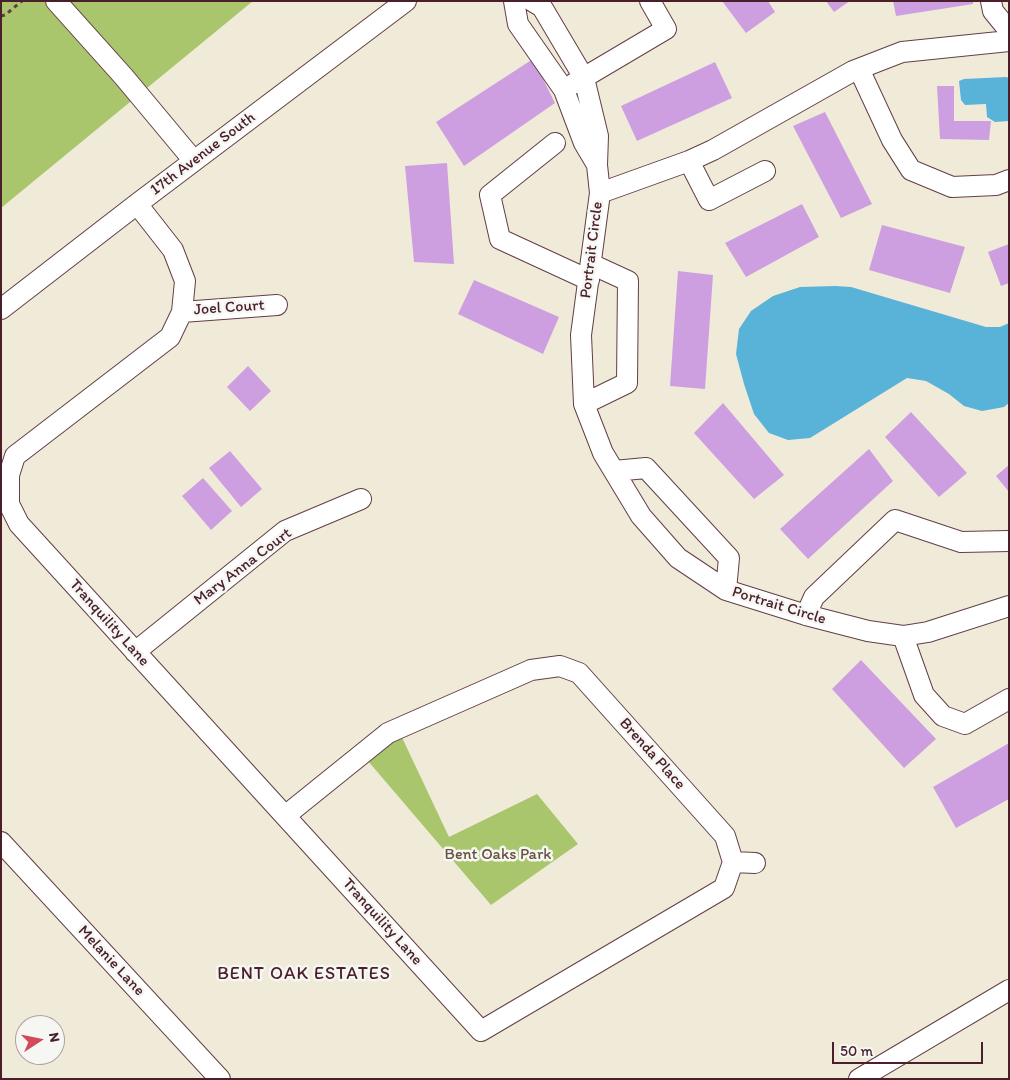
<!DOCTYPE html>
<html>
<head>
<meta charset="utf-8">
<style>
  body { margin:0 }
  #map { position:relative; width:1010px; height:1080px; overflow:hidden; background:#f0ebd9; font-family:Itim,sans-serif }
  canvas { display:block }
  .frame { position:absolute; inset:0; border:2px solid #4a1f2b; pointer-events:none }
  .north { position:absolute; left:15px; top:1015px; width:50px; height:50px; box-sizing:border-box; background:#f6f6f2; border:1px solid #b1a0a2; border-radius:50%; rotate:79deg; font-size:14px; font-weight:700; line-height:20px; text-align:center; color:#4a1f2b }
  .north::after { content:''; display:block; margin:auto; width:18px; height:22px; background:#d1495b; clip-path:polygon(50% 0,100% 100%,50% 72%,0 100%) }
  .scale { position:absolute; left:832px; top:1042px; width:151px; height:22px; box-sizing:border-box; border:2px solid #4a1f2b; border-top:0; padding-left:6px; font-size:15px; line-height:18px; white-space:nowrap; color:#4a1f2b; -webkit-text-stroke:4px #f6f6f2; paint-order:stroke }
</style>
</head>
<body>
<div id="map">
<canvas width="1010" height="1080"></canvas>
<div class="frame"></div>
<div class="north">N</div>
<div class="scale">50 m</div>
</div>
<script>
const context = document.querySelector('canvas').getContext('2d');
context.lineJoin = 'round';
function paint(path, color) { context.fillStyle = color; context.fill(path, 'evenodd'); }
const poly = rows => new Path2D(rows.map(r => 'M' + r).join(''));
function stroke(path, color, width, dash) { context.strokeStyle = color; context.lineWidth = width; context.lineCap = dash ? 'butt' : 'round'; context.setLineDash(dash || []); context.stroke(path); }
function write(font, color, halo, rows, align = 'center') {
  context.font = font + ' Itim,sans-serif'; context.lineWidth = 5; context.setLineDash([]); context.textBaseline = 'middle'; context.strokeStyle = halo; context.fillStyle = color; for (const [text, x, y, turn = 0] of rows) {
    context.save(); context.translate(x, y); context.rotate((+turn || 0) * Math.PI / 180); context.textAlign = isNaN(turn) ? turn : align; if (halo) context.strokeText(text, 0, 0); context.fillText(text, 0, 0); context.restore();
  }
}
paint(poly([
  [1,1,253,1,1,208],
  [398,729,449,837,537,794,578,844,491,905,362,754]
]), '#aac66d');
paint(poly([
  [1006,77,1009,78,1009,121,995,122,987,117,986,104,965,105,961,100,959,81,964,79],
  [835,286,851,287,986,327,1000,327,1009,323,1009,403,1004,407,982,411,964,406,949,394,926,381,907,378,810,438,788,440,769,433,754,414,744,384,736,354,739,329,751,311,773,296,800,287]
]), '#59b2d7');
paint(poly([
  [722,1,768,1,775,12,746,33],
  [826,1,850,1,834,12],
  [893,1,973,1,973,4,896,16],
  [533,59,555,103,464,166,436,122],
  [715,62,732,98,637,141,621,106],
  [937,86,954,86,954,121,991,121,989,140,940,139],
  [825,112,872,204,841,218,793,126],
  [447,163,454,264,414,262,405,166],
  [802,204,819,237,746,277,725,243],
  [882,225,965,247,950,293,869,270],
  [1009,244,1009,283,1001,286,988,252],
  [678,271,713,275,705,389,670,386],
  [474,280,559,317,543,354,458,314],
  [248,366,271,391,250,411,227,387],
  [723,403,784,475,754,499,694,433],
  [911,412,967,473,939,497,885,437],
  [869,449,893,481,808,559,780,529],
  [230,451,262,489,241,507,209,468],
  [1009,465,1009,492,996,476],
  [203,478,232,511,211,530,182,496],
  [861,660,936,739,904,768,832,689],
  [1009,743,1009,799,956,828,933,787]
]), '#ce9fe0');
const minor = poly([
  [56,1,124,77,194,161],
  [514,1,518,24,564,90,584,143,597,165],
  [532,1,542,7,584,78,598,136,597,165,600,193],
  [991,1,993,11,1006,27],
  [1009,41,902,52,853,71,713,150,689,161,600,193,581,335,584,404,603,453,641,516,678,558,726,590,806,615,868,631,903,636,928,632,1009,606],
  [859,69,892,140,911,170,952,187,996,185,1009,180],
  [573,84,666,29,650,1],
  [555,143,490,195,500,239,589,280],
  [689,161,709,200,765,171],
  [137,204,173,250,185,281,182,312,170,337,15,456,9,475,9,504,19,524,481,1031,724,888,733,862,725,836,579,673,560,666,531,670,388,733,285,816],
  [1,309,137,204,406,1],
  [182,312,277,305],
  [584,404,627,383,628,281,591,264],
  [614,471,646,468,729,558,726,590],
  [806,615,814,597,895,520,961,542,1009,541],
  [903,636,924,695,943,716,965,724,1009,699],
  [135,652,285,531,361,499],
  [1,842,220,1079],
  [733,862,755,863],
  [859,1079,1009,990]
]);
stroke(minor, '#633e45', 22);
stroke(poly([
  [1,16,5,15,22,1]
]), '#633e45', 3, [4, 4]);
stroke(minor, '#fff', 20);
write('16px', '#4a1f2b', '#f6f6f2', [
  ["17th Avenue South",203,154,-37],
  ["Portrait Circle",592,250,-83],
  ["Joel Court",229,308,-4],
  ["Mary Anna Court",243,567,-37],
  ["Portrait Circle",779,606,17],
  ["Tranquility Lane",109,623,48],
  ["Brenda Place",652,754,48],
  ["Tranquility Lane",382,922,48],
  ["Melanie Lane",111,961,47]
]);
write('16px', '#67513f', '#f6f6f2', [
  ["Bent Oaks Park",498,855]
]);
context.letterSpacing = '1px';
write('18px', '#4a1f2b', '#f6f6f2', [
  ["BENT OAK ESTATES",304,974]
]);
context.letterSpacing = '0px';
</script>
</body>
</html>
